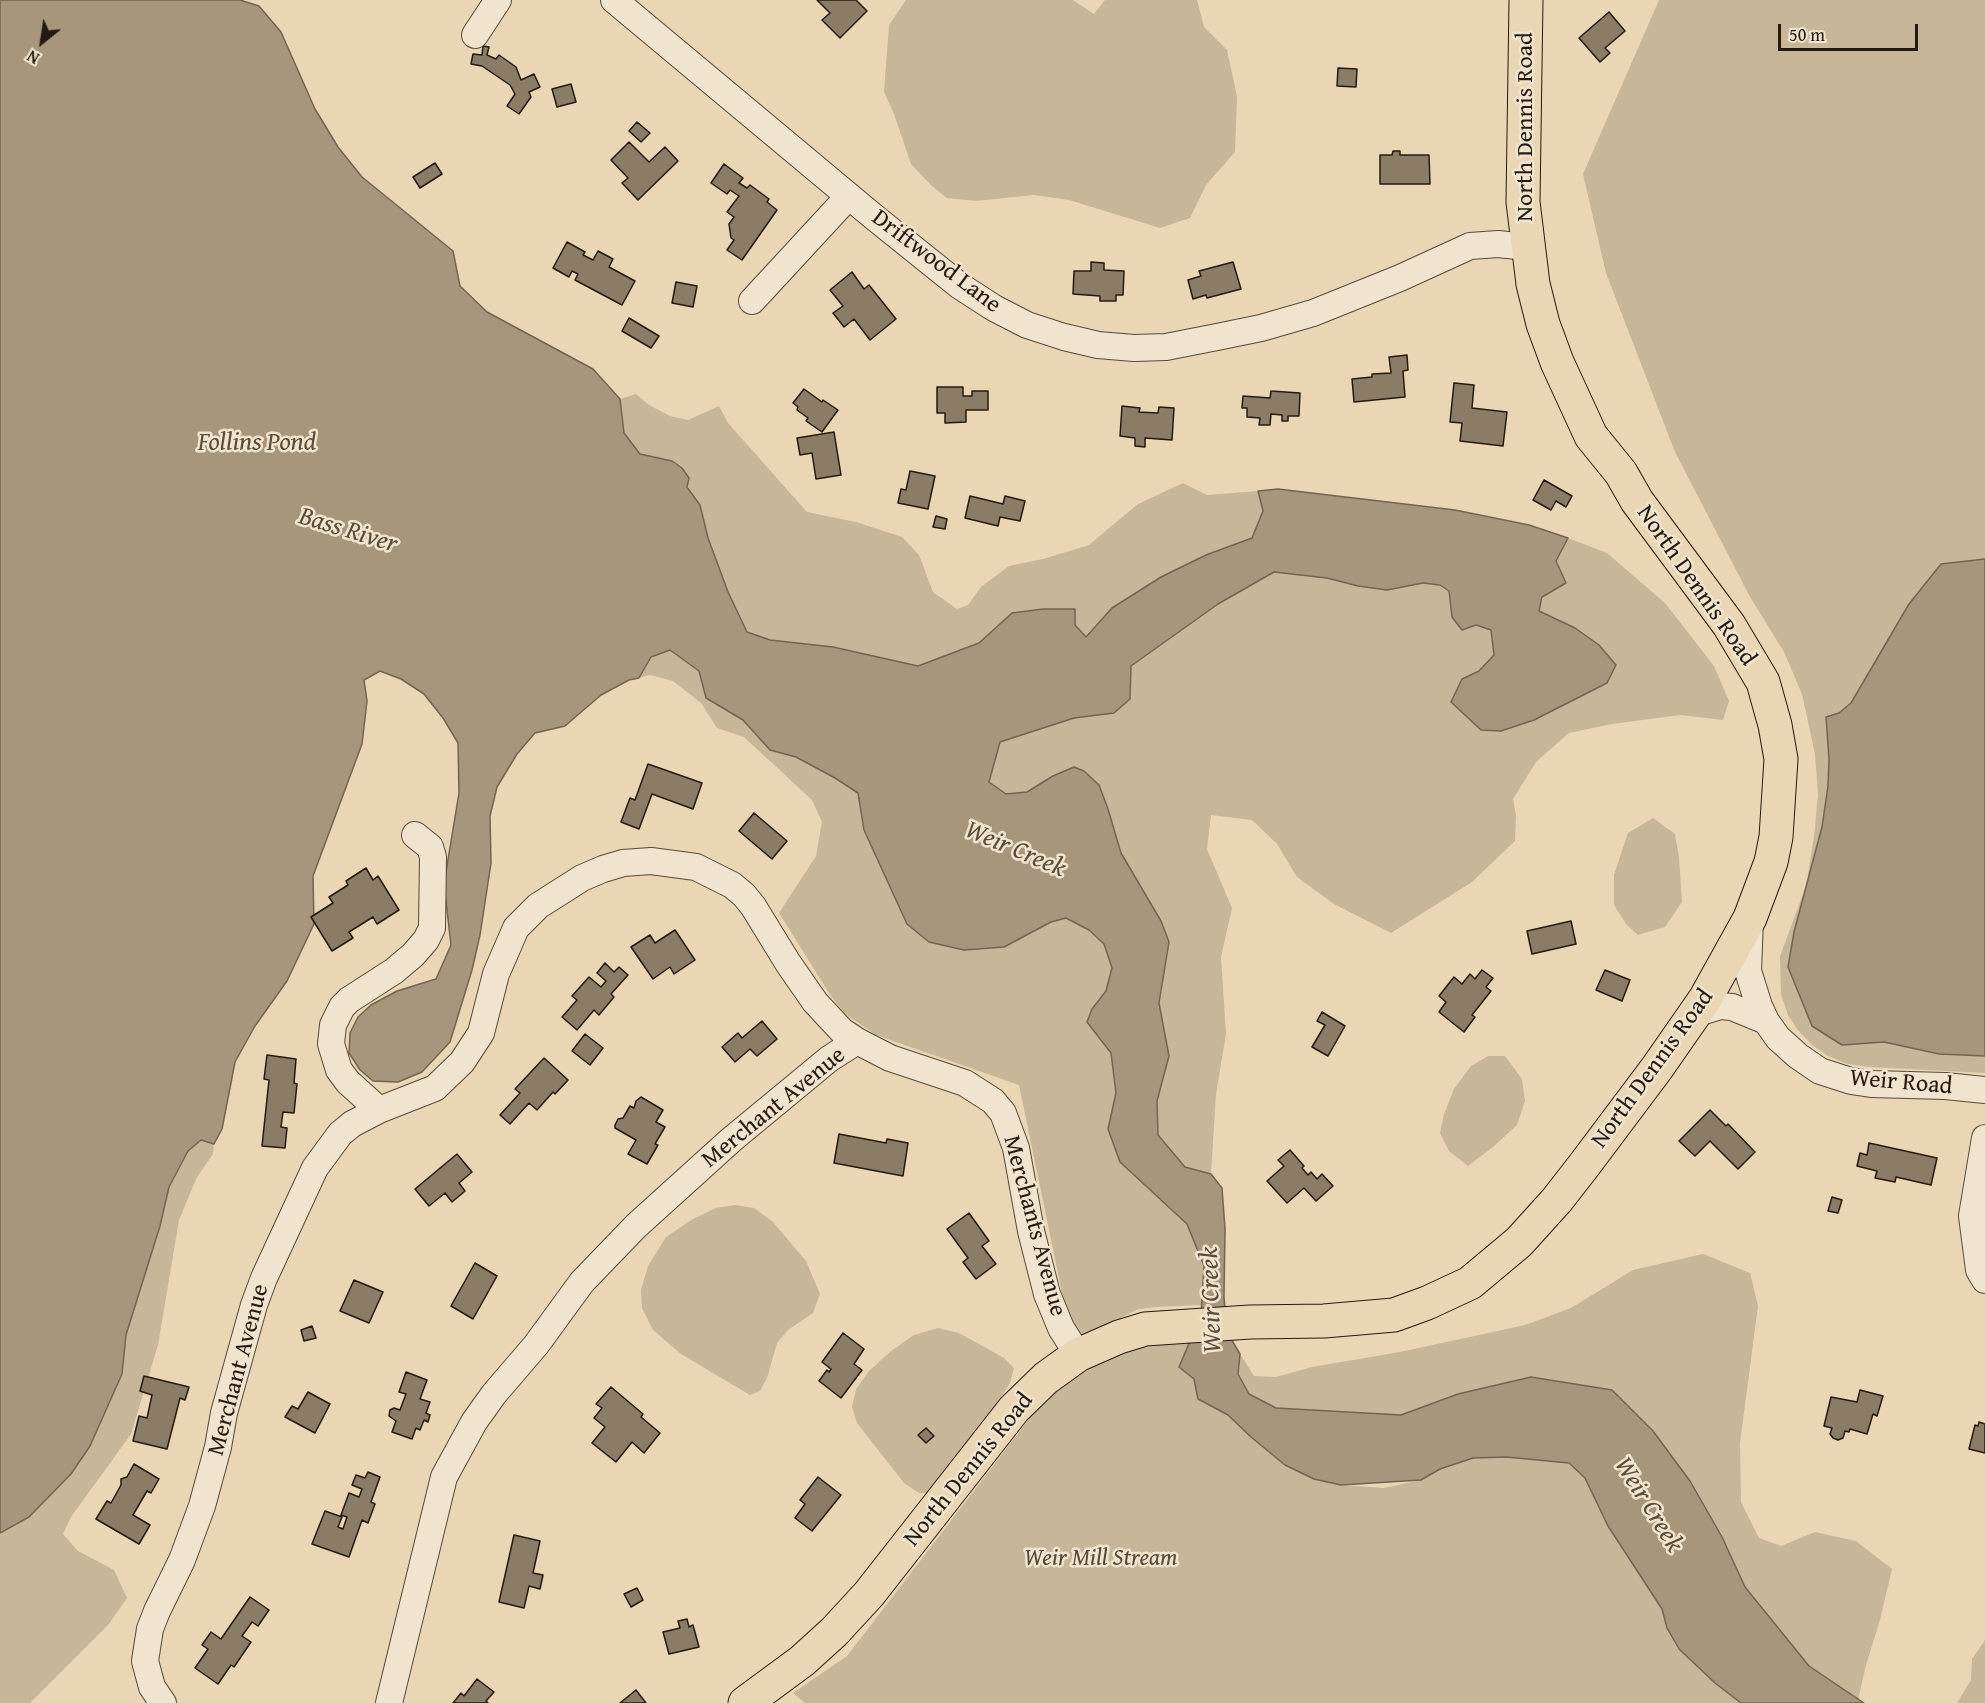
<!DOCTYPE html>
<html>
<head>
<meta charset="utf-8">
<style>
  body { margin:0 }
  #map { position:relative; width:1985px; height:1703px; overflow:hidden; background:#ead6b4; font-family:"Gentium Book Plus",serif }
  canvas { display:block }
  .north { position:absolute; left:12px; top:12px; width:60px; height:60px; -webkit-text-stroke:4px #f1e4ce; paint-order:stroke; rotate:210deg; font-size:16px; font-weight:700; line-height:24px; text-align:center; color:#241a10 }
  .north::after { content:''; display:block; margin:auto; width:21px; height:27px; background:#241a10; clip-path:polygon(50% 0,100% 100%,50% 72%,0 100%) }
  .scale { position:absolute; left:1778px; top:24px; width:140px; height:27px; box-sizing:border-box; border:3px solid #241a10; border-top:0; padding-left:8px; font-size:18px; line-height:21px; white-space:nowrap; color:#241a10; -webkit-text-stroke:4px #f1e4ce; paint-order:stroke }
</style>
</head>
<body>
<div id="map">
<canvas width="1985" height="1703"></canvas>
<div class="north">N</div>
<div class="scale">50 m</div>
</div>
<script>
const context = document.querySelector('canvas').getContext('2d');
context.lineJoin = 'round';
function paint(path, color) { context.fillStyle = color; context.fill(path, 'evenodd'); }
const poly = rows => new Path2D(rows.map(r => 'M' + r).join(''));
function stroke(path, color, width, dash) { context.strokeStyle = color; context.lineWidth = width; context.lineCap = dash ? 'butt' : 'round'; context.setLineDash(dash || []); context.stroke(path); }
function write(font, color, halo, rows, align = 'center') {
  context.font = font + ' "Gentium Book Plus",serif'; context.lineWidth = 5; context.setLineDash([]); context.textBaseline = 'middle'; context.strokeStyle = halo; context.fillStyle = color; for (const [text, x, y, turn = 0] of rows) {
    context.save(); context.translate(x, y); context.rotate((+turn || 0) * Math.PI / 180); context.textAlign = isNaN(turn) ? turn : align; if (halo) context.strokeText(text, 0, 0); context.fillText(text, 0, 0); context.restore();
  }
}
paint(poly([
  [906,0,1073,0,1094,14,1105,0,1197,0,1204,27,1227,50,1237,97,1235,152,1206,185,1190,218,1160,228,1069,200,1034,195,976,201,947,198,932,186,911,164,894,114,884,92,889,25],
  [1659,0,1985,0,1985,559,1941,564,1851,703,1839,713,1826,718,1829,759,1828,786,1822,827,1794,932,1842,1045,1884,1042,1939,1054,1985,1056,1985,1073,1869,1067,1848,1064,1828,1056,1812,1045,1797,1029,1788,1015,1781,994,1780,956,1806,886,1814,837,1818,795,1815,754,1802,694,1784,652,1749,595,1675,452,1606,273,1583,174],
  [636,394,649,405,670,416,688,420,719,406,728,423,807,512,856,522,902,537,919,555,933,592,957,609,968,605,981,587,1009,566,1043,559,1089,545,1138,504,1183,483,1207,495,1258,491,1263,511,1252,538,1206,555,1161,577,1112,608,1086,637,1075,625,1012,613,979,643,918,666,833,647,770,640,746,632,728,592,708,538,700,505,672,461,640,454,624,433,620,399],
  [1568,538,1607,553,1665,603,1714,666,1729,701,1723,720,1680,715,1612,724,1569,733,1536,762,1513,799,1516,816,1515,841,1472,882,1391,933,1334,904,1297,877,1277,844,1252,820,1211,815,1207,849,1232,908,1221,957,1226,1034,1216,1094,1211,1174,1186,1167,1158,1135,1157,1101,1169,1056,1159,1003,1169,942,1161,921,1121,853,1108,809,1053,776,1028,792,1006,794,989,782,1000,742,1074,718,1114,713,1130,699,1131,666,1218,604,1274,572,1327,578,1358,586,1387,590,1423,583,1440,585,1449,591,1452,617,1491,630,1494,655,1479,671,1462,679,1501,731,1534,720,1607,683,1575,628,1539,611,1555,561],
  [670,650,699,671,706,699,743,720,770,750,796,757,835,778,858,793,864,830,907,924,929,942,1051,922,1066,917,1089,930,1104,944,1112,968,1106,991,1092,1009,1093,1030,1111,1053,1116,1093,1108,1129,1120,1162,1187,1224,1204,1266,1202,1305,1155,1307,1139,1309,1072,1341,1019,1085,876,1035,844,1013,829,993,779,913,816,856,822,822,812,800,744,737,717,728,701,703,673,681,650,675,639,678,650,657],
  [1653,818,1675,834,1679,857,1682,902,1665,927,1638,935,1626,924,1614,905,1614,875,1628,833],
  [1488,1056,1505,1056,1522,1079,1525,1101,1517,1125,1493,1147,1468,1166,1449,1151,1440,1133,1444,1114,1454,1089,1471,1066],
  [201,1140,214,1144,213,1154,197,1177,179,1220,158,1345,131,1434,71,1517,63,1534,78,1551,114,1570,127,1598,109,1624,30,1703,0,1703,0,1533,29,1517,122,1374,126,1335,160,1226,169,1187,188,1151],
  [735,1205,754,1208,773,1222,806,1261,820,1294,813,1313,788,1330,777,1343,767,1378,760,1391,750,1395,681,1354,653,1330,642,1308,641,1290,648,1266,666,1237,693,1219,716,1208],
  [1703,1254,1750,1273,1758,1306,1740,1443,1741,1502,1759,1538,1781,1546,1815,1532,1856,1541,1892,1569,1880,1620,1866,1665,1858,1700,1809,1666,1745,1587,1722,1537,1690,1481,1653,1431,1458,1394,1401,1415,1276,1408,1249,1394,1238,1374,1240,1354,1254,1376,1276,1377,1312,1367,1400,1352,1525,1325,1571,1308,1633,1270],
  [938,1328,959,1333,1004,1358,1014,1368,1010,1383,981,1427,928,1493,919,1493,904,1483,857,1423,852,1407,856,1389,869,1371,891,1351,914,1335],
  [1190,1341,1179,1367,1194,1379,1199,1399,1228,1415,1251,1437,1285,1465,1341,1485,1384,1488,1421,1480,1440,1469,1473,1458,1506,1457,1569,1463,1585,1478,1608,1526,1662,1609,1667,1628,1678,1649,1741,1703,805,1703,793,1693,847,1656,1039,1406,1054,1393,1093,1366,1143,1345],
  [1985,1640,1985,1703,1957,1703,1971,1680,1972,1659]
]), '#c8b698');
const water = poly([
  [0,0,240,0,259,6,281,32,315,109,338,147,362,177,453,251,460,286,487,312,593,369,620,399,624,433,640,454,672,461,682,468,689,478,687,487,700,505,708,538,728,592,747,632,770,640,833,647,918,666,979,643,1012,613,1043,609,1075,609,1075,625,1086,637,1112,608,1161,577,1206,555,1252,538,1263,511,1258,491,1278,489,1455,510,1529,525,1568,538,1556,561,1566,583,1542,597,1539,611,1575,628,1599,645,1616,665,1607,683,1534,720,1501,731,1481,730,1451,702,1462,679,1479,671,1494,655,1491,630,1476,625,1462,630,1452,617,1449,591,1440,585,1423,583,1387,590,1358,586,1327,578,1274,572,1218,604,1131,666,1130,699,1114,713,1074,718,1000,742,989,782,1006,794,1027,792,1053,776,1074,767,1084,771,1099,785,1108,809,1121,853,1161,921,1169,942,1159,1003,1169,1056,1157,1101,1158,1135,1185,1167,1211,1174,1222,1188,1225,1229,1224,1297,1227,1332,1240,1354,1238,1374,1249,1394,1276,1408,1401,1415,1458,1394,1531,1377,1612,1390,1653,1431,1690,1481,1722,1537,1745,1587,1809,1666,1864,1703,1741,1703,1715,1683,1679,1649,1667,1628,1662,1609,1608,1526,1585,1478,1569,1463,1506,1457,1473,1458,1440,1469,1421,1480,1341,1485,1314,1479,1285,1465,1251,1437,1228,1415,1198,1399,1194,1379,1179,1367,1201,1315,1204,1266,1187,1224,1120,1162,1108,1129,1116,1093,1111,1053,1087,1022,1092,1009,1106,991,1112,968,1104,944,1089,930,1066,918,1051,922,1004,947,964,950,929,942,907,924,864,830,858,793,835,778,796,757,770,750,743,720,706,698,699,671,670,650,651,657,639,678,629,680,601,695,565,726,535,733,517,754,497,787,490,816,491,863,480,935,472,970,450,1042,422,1072,398,1082,373,1081,360,1070,349,1053,350,1033,358,1017,371,1005,397,991,436,979,451,945,444,884,459,793,458,743,443,718,424,694,401,679,380,671,364,680,367,701,362,744,313,876,314,924,287,981,255,1026,235,1062,222,1129,214,1144,201,1140,188,1151,169,1187,160,1226,126,1335,122,1374,90,1446,71,1474,29,1517,0,1533,0,0],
  [1985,559,1985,1056,1939,1054,1884,1042,1842,1045,1812,1026,1788,967,1794,932,1822,827,1828,786,1829,759,1826,717,1839,713,1851,703,1909,604,1941,564,1985,559]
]);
paint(water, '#a7967c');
stroke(water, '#736451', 1.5);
const building = poly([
  [817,0,856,0,867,11,840,38,822,20,830,13,817,0],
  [1609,12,1625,31,1605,48,1610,53,1600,62,1579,38,1609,12],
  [483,46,489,47,487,55,496,59,499,55,516,67,521,80,534,74,540,87,529,92,531,97,519,114,507,106,515,94,510,85,482,66,471,64,473,54,482,55,483,46],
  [1338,68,1357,69,1356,87,1337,86,1338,68],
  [571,84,576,102,557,107,552,89,571,84],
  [637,122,650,133,641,142,629,131,637,122],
  [629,142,649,162,665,147,678,161,638,200,622,183,628,178,611,160,629,142],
  [1393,151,1400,151,1400,155,1429,155,1430,184,1380,184,1380,155,1392,155,1393,151],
  [435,163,442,174,420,188,413,177,435,163],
  [724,164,743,178,739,183,747,188,750,185,769,199,767,202,777,210,742,260,727,250,734,240,731,238,729,224,734,217,727,212,739,196,730,190,727,194,711,183,724,164],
  [567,242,585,252,583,255,593,260,598,251,613,259,609,267,635,281,622,305,575,280,578,274,572,271,569,277,553,268,567,242],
  [1091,262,1104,263,1104,270,1124,271,1123,295,1116,295,1116,301,1100,301,1100,296,1073,294,1074,271,1091,271,1091,262],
  [1233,262,1241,289,1207,298,1206,295,1193,299,1188,280,1201,276,1199,271,1233,262],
  [852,272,864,289,869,285,896,319,870,340,854,319,844,327,833,313,843,306,830,290,852,272],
  [676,282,697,286,693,307,672,303,676,282],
  [629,318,659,336,651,348,622,331,629,318],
  [1407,355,1408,370,1403,371,1405,397,1354,402,1352,379,1372,377,1372,374,1391,373,1389,357,1407,355],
  [1454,383,1474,385,1472,408,1507,412,1503,446,1460,441,1462,423,1450,422,1454,383],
  [937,387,963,387,963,396,972,396,972,391,988,391,988,410,966,410,966,422,945,423,945,413,937,413,937,387],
  [804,389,822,402,823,400,838,410,822,432,806,421,808,418,797,410,798,407,793,403,804,389],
  [1271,391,1300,393,1299,416,1288,416,1288,421,1282,421,1282,415,1271,414,1270,425,1259,425,1260,418,1247,417,1247,408,1242,408,1243,396,1270,398,1271,391],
  [1122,406,1140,408,1139,412,1158,413,1159,407,1174,408,1172,440,1145,438,1145,447,1135,446,1135,438,1120,436,1122,406],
  [834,432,841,475,816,479,812,453,800,455,797,438,834,432],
  [910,471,935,476,928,509,898,503,901,489,906,490,910,471],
  [1544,480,1572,496,1566,507,1556,501,1551,510,1533,500,1544,480],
  [970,496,1003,504,1005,496,1025,501,1020,521,1000,517,998,526,965,518,970,496],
  [936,516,947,519,945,529,933,527,936,516],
  [648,764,702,783,693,809,652,794,639,829,621,822,630,798,635,800,648,764],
  [754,813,787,841,772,859,739,831,754,813],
  [366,868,373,880,378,876,399,910,377,924,373,917,349,932,353,938,332,951,311,917,333,903,329,897,348,885,346,881,366,868],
  [1571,921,1576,944,1532,954,1527,931,1571,921],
  [675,930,695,960,674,974,670,967,653,979,631,947,650,935,655,943,675,930],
  [605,963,614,972,619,967,628,975,611,994,614,997,599,1015,594,1010,577,1030,562,1017,577,1000,572,996,589,977,601,987,606,981,597,973,605,963],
  [1482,970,1493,978,1486,987,1491,991,1472,1015,1475,1017,1464,1032,1439,1012,1446,1002,1439,996,1454,977,1462,984,1470,974,1475,979,1482,970],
  [1605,970,1630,980,1622,1001,1596,990,1605,970],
  [1322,1012,1345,1026,1328,1056,1312,1047,1325,1025,1317,1021,1322,1012],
  [762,1021,777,1039,757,1056,750,1049,735,1062,722,1047,738,1033,742,1038,762,1021],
  [585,1034,603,1048,590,1065,572,1051,585,1034],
  [267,1055,296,1059,294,1083,297,1084,294,1113,283,1112,281,1127,287,1128,285,1148,262,1146,269,1080,264,1079,267,1055],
  [544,1058,568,1080,555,1094,553,1092,537,1110,529,1103,510,1124,500,1115,520,1093,515,1089,544,1058],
  [641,1097,663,1110,656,1122,665,1127,655,1144,658,1145,647,1164,628,1154,636,1140,615,1128,615,1125,618,1119,623,1118,630,1106,634,1108,636,1101,641,1097],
  [1710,1110,1726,1126,1728,1124,1755,1152,1738,1169,1710,1141,1695,1156,1679,1141,1710,1110],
  [839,1134,886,1143,887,1139,908,1143,903,1176,834,1163,839,1134],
  [1869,1143,1937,1158,1931,1185,1896,1177,1895,1182,1875,1178,1877,1171,1857,1166,1860,1153,1867,1155,1869,1143],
  [1290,1150,1304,1166,1302,1168,1308,1175,1311,1172,1317,1179,1322,1174,1333,1186,1316,1201,1304,1188,1287,1203,1267,1181,1284,1166,1278,1160,1290,1150],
  [457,1154,472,1172,459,1183,465,1191,452,1202,445,1193,429,1206,415,1189,457,1154],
  [1832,1197,1842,1200,1838,1213,1828,1211,1832,1197],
  [969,1213,989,1241,982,1246,996,1264,976,1279,963,1262,968,1258,947,1229,969,1213],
  [475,1263,497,1276,473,1319,451,1306,475,1263],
  [354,1280,383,1292,369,1323,340,1311,354,1280],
  [312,1326,316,1338,304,1341,301,1330,312,1326],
  [843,1333,864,1349,854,1364,862,1370,841,1398,819,1381,827,1370,829,1372,831,1369,822,1362,843,1333],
  [406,1372,427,1380,420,1399,430,1402,426,1413,430,1415,428,1422,424,1420,420,1430,416,1428,412,1439,392,1432,396,1421,389,1416,390,1410,394,1408,400,1410,406,1394,399,1392,406,1372],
  [144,1376,189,1387,185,1400,180,1398,167,1449,133,1441,139,1416,147,1418,152,1395,140,1391,144,1376],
  [611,1387,643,1414,641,1417,660,1433,644,1453,632,1442,616,1462,592,1443,605,1427,594,1418,602,1408,596,1404,611,1387],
  [1860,1390,1883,1396,1877,1416,1873,1414,1867,1434,1850,1429,1849,1432,1845,1431,1843,1438,1838,1440,1833,1438,1830,1434,1832,1428,1824,1426,1831,1397,1857,1402,1860,1390],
  [308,1392,330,1404,315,1433,285,1417,292,1406,298,1409,308,1392],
  [1979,1422,1985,1424,1985,1453,1969,1449,1975,1425,1978,1426,1979,1422],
  [926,1428,934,1436,926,1443,918,1435,926,1428],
  [134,1464,159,1479,151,1493,147,1491,133,1515,150,1525,139,1544,96,1519,107,1501,111,1503,121,1485,121,1479,127,1477,134,1464],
  [368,1472,380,1477,371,1502,375,1504,368,1523,362,1520,349,1557,312,1544,325,1511,342,1517,338,1527,343,1529,347,1517,341,1515,349,1493,359,1497,362,1489,352,1485,356,1475,365,1478,368,1472],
  [818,1477,841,1495,812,1531,795,1518,805,1504,800,1500,818,1477],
  [514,1535,540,1541,533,1573,543,1575,540,1589,529,1586,524,1608,499,1602,514,1535],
  [637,1588,643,1600,631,1607,624,1594,637,1588],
  [250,1597,269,1610,258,1626,252,1622,242,1636,251,1642,234,1667,231,1665,218,1684,195,1668,208,1649,202,1645,211,1632,221,1639,250,1597],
  [687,1619,689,1627,693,1625,699,1647,669,1654,663,1632,680,1628,678,1621,687,1619],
  [477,1679,494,1692,486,1701,488,1703,453,1703,461,1693,464,1696,477,1679],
  [636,1690,646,1703,620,1703,636,1690]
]);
paint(building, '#8b7c65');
stroke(building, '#241a10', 1.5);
const minor = poly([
  [614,0,874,217,960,286,994,308,1027,325,1064,337,1098,345,1134,348,1166,347,1217,337,1261,328,1313,313,1400,278,1470,246,1498,244,1527,247],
  [475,35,498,0],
  [752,301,849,196],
  [1750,919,1748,971,1759,1006,1766,1021],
  [1694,1014,1720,1006,1732,1007,1766,1021,1778,1038,1798,1056,1820,1071,1851,1081,1871,1084,1945,1086,1985,1090],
  [857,1041,890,1058,965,1083,993,1101,1003,1113,1016,1148,1031,1231,1047,1294,1061,1328,1078,1355],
  [379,1110,348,1082,339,1070,331,1044,333,1025,342,1007,349,1000,394,971,413,955,426,940,432,928,433,857,430,847,415,835],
  [1985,1138,1972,1216,1979,1270,1985,1280],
  [163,1703,152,1687,145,1661,150,1629,157,1611,182,1560,202,1506,218,1447,224,1413,254,1305,264,1278,315,1168,340,1134,352,1124,379,1110,435,1088,462,1062,481,1033,496,974,516,928,538,906,582,878,603,869,623,863,651,861,696,867,732,885,744,895,753,906,788,963,815,1002,842,1031,857,1041,829,1059,731,1140,636,1226,582,1282,536,1345,494,1394,474,1422,444,1477,389,1703]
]);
const major = poly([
  [745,1703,802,1661,834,1632,869,1594,1014,1409,1046,1378,1078,1355,1119,1337,1145,1329,1250,1322,1324,1321,1394,1315,1427,1303,1470,1283,1519,1242,1557,1200,1585,1164,1657,1068,1705,999,1750,918,1771,862,1776,837,1781,759,1775,725,1763,682,1729,625,1637,501,1621,473,1591,436,1557,362,1543,324,1533,284,1523,202,1526,0]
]);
stroke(minor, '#564939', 28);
stroke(major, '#241a10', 35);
stroke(minor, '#f1e4ce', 26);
stroke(major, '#ead6b4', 33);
write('24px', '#241a10', '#f1e4ce', [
  ["North Dennis Road",1526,127,-90],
  ["Driftwood Lane",936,262,37],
  ["North Dennis Road",1696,586,55],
  ["North Dennis Road",1653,1069,-54],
  ["Weir Road",1901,1083,5],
  ["Merchant Avenue",774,1108,-39],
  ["Merchants Avenue",1034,1226,75],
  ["Merchant Avenue",239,1370,-75],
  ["North Dennis Road",969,1470,-51]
]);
write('italic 24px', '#554939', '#f1e4ce', [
  ["Weir Mill Stream",1101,1559]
]);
write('italic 26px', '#584c3b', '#f1e4ce', [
  ["Follins Pond",257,443],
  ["Bass River",348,531,17],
  ["Weir Creek",1015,850,23],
  ["Weir Creek",1212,1300,-92],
  ["Weir Creek",1648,1505,58]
]);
</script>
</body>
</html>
